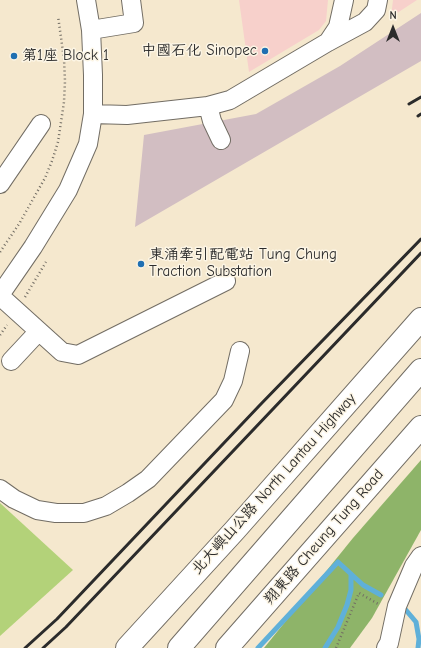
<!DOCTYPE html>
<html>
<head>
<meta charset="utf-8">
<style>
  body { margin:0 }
  #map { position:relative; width:421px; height:648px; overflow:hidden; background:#f5e8ce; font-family:"Comic Neue",sans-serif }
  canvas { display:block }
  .north { position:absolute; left:373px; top:8px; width:40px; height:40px; -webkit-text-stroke:3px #fcf5e5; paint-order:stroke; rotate:0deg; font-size:11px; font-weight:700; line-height:16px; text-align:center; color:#2b2b2b }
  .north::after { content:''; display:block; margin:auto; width:14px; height:18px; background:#2b2b2b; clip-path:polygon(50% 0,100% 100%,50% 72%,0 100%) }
</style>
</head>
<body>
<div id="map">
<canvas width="421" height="648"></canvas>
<div class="north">N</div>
</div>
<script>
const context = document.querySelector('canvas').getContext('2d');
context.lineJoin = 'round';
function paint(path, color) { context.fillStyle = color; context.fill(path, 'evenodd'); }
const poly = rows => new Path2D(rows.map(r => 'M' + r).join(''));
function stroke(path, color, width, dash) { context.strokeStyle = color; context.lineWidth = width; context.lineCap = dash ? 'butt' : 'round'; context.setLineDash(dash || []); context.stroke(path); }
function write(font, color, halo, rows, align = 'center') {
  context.font = font + ' "Comic Neue","LXGW WenKai TC",sans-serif'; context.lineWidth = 3; context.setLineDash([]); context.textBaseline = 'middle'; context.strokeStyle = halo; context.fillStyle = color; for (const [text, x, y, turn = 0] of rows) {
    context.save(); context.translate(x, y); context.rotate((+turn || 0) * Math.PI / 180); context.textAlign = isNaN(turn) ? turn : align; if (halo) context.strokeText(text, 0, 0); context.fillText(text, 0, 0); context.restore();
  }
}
paint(poly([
  [239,0,328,0,326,21,319,30,249,72],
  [393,0,417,0,391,17]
]), '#f7d0cb');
paint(poly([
  [421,13,421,61,135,227,144,135,256,114,340,66]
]), '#d2bec2');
paint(poly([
  [0,503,73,570,0,636]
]), '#b3d279');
paint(poly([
  [421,460,421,530,372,618,350,648,264,648,353,538]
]), '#8eb469');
stroke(poly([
  [405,609,416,622,419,639,418,648],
  [258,648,338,562,363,585,381,595],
  [325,648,338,627,347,605,351,590,351,574]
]), '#5fb0d9', 5);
const minor = poly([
  [91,30,134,23,131,0],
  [328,42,338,27,344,0],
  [208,106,212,121,221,140],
  [93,114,127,115,208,106,230,100,328,42,365,22,376,10,378,0],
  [0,184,41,124],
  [0,295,33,247,68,190,88,144,93,114,93,75,91,30,86,0],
  [0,296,62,352,78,355,226,281],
  [11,361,39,331],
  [0,489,14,499,37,510,56,513,84,513,106,506,128,493,148,479,224,400,233,381,240,351],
  [386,648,389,643,397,606,414,566,421,556]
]);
const major = poly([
  [227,648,421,427]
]);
const highway = poly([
  [127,648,235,530,421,319],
  [179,648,421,370]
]);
stroke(minor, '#726d64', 20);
stroke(major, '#726d64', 24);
stroke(highway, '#726d64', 24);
stroke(poly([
  [0,252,19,224,45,178,52,161,58,142,64,102,65,81,64,59,58,16],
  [25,297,46,262],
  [0,335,7,325],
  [336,648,359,593,380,605]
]), '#726d64', 2.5, [1, 3]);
stroke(minor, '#fff', 18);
stroke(major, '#fff', 22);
stroke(highway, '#fff', 22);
stroke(poly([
  [409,104,421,97],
  [418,116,421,114],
  [25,648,57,619,259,406,421,239],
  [43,648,66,627,421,253]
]), '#2b2b2b', 3);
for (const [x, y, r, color] of [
  [265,51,4,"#1f6fb2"],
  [14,56,4,"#1f6fb2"],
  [141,264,4,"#1f6fb2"]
]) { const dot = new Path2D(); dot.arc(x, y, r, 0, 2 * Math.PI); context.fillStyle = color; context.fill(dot); stroke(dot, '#fcf5e5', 1.5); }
write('15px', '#2b2b2b', '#fcf5e5', [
  ["中國石化 Sinopec",257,51,"right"],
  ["第1座 Block 1",22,56],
  ["東涌牽引配電站 Tung Chung",149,255],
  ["Traction Substation",149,272]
], 'left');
write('15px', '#2b2b2b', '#fcf5e5', [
  ["北大嶼山公路 North Lantau Highway",274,484,-48],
  ["翔東路 Cheung Tung Road",324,537,-49]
]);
</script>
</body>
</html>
